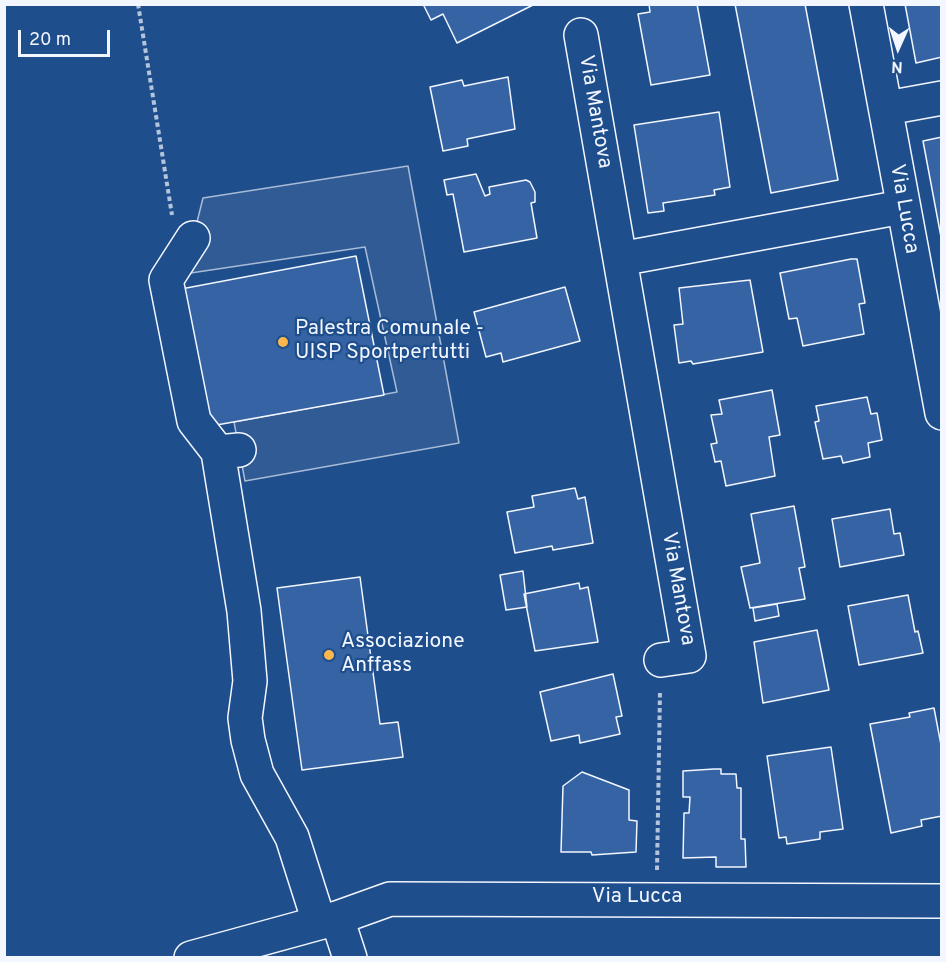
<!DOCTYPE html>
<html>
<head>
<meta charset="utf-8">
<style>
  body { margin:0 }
  #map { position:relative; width:946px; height:962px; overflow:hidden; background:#1f4e8c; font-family:Overpass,sans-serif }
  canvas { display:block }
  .frame { position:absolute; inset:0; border:6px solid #f2f6ff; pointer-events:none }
  .north { position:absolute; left:868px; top:18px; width:60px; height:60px; -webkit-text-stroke:4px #1f4e8c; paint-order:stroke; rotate:183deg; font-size:16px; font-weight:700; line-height:24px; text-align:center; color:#f2f6ff }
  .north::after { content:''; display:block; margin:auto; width:21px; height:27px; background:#f2f6ff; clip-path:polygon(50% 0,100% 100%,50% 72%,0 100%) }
  .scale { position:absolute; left:18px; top:30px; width:92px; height:27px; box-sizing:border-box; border:3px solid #f2f6ff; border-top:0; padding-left:8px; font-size:18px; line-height:21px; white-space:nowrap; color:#f2f6ff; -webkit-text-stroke:4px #1f4e8c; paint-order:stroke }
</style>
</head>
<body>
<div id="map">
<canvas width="946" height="962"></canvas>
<div class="frame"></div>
<div class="north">N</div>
<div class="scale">20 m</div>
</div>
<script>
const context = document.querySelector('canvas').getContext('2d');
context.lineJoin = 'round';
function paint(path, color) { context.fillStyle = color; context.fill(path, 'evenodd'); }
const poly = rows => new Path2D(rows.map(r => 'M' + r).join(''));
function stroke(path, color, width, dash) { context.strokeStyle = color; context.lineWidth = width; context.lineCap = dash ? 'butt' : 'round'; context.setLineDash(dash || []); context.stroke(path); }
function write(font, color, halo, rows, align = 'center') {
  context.font = font + ' Overpass,sans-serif'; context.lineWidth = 4.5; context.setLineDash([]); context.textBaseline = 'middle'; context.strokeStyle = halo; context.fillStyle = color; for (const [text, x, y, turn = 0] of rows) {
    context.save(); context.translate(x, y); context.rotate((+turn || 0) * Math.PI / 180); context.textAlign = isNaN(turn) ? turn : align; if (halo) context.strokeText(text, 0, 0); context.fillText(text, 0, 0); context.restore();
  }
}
const parking = poly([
  [408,166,459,443,245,481,234,422,397,392,365,247,184,274,203,198,408,166]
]);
paint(parking, '#305b95');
stroke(parking, '#a8bbd7', 1.5);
const building = poly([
  [423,4,532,4,533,5,457,43,443,14,431,20,423,4],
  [649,4,697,4,710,75,651,85,638,14,650,12,649,4],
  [735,4,805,4,838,180,771,193,735,4],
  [905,4,942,4,942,57,916,63,905,4],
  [508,77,515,129,467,139,468,146,443,151,430,87,462,80,464,86,508,77],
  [719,112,730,187,714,190,715,195,663,203,664,211,648,213,634,125,719,112],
  [942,137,942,237,941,237,923,141,942,137],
  [476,174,485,196,490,194,489,187,526,180,530,182,535,192,535,202,531,203,537,238,464,252,453,194,447,195,444,180,476,174],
  [356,256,384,395,211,426,181,289,356,256],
  [851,259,857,259,865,303,859,304,864,334,803,346,797,318,789,319,780,273,851,259],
  [750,280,763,352,693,364,691,361,679,363,674,325,683,324,679,288,750,280],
  [565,287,580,341,503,362,501,353,486,357,474,312,565,287],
  [772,390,780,435,769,437,775,476,726,486,721,461,715,462,714,457,711,444,717,443,711,415,722,414,719,400,772,390],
  [867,397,871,414,877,413,882,440,868,443,870,457,843,463,841,456,823,459,815,422,819,421,816,406,867,397],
  [575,488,578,499,585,497,593,543,553,550,552,546,515,553,507,512,534,507,532,496,575,488],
  [794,506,805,567,799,568,805,599,750,608,741,567,760,563,751,514,794,506],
  [890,509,894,534,900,533,904,555,840,567,832,519,890,509],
  [523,571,527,607,506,610,500,575,523,571],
  [360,577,380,724,398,722,403,757,302,770,277,588,360,577],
  [579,583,580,589,588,587,598,642,535,651,524,594,579,583],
  [908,595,915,632,918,631,923,653,859,665,848,606,908,595],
  [777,604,779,616,755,621,753,608,777,604],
  [817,630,829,690,763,703,754,642,817,630],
  [613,674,622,716,616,717,620,734,580,743,579,735,551,741,540,692,613,674],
  [934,708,942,750,942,816,921,820,922,826,891,833,870,724,910,717,909,713,934,708],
  [831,747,843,829,820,832,820,839,787,844,786,837,779,838,767,756,831,747],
  [714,769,721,769,721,774,736,774,737,788,741,788,741,839,745,839,746,867,716,867,716,857,683,858,684,813,689,813,690,797,683,797,683,771,714,769],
  [582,772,629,790,629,820,637,821,636,852,592,855,591,852,561,852,563,786,582,772]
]);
paint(building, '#3563a3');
stroke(building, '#f2f6ff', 1.5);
const minor = poly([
  [866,4,942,413],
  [581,35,689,656,661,660],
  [887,108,942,98],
  [193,238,166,280,194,421,218,452],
  [620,259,902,207],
  [239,450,218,452,244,611,250,681,245,718,248,740,257,774,292,837,319,922],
  [337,918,350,958],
  [191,958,337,918,390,899,942,901]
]);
stroke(minor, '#f2f6ff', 36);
stroke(poly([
  [138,4,172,215],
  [657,870,660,691]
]), '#b3c4dc', 4, [4.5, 3]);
stroke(minor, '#1f4e8c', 33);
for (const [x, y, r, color] of [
  [283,342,6,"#ffb74d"],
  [329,655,6,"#ffb74d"]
]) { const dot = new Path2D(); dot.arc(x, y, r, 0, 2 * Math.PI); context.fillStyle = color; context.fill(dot); stroke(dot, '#1f4e8c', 2); }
write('21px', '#f2f6ff', '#1f4e8c', [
  ["Via Mantova",594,112,80],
  ["Via Lucca",903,209,80],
  ["Via Mantova",677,589,80],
  ["Via Lucca",637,898]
]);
write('21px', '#f2f6ff', '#1f4e8c', [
  ["Palestra Comunale -",295,330],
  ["UISP Sportpertutti",295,354],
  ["Associazione",341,643],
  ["Anffass",341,667]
], 'left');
</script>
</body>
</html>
